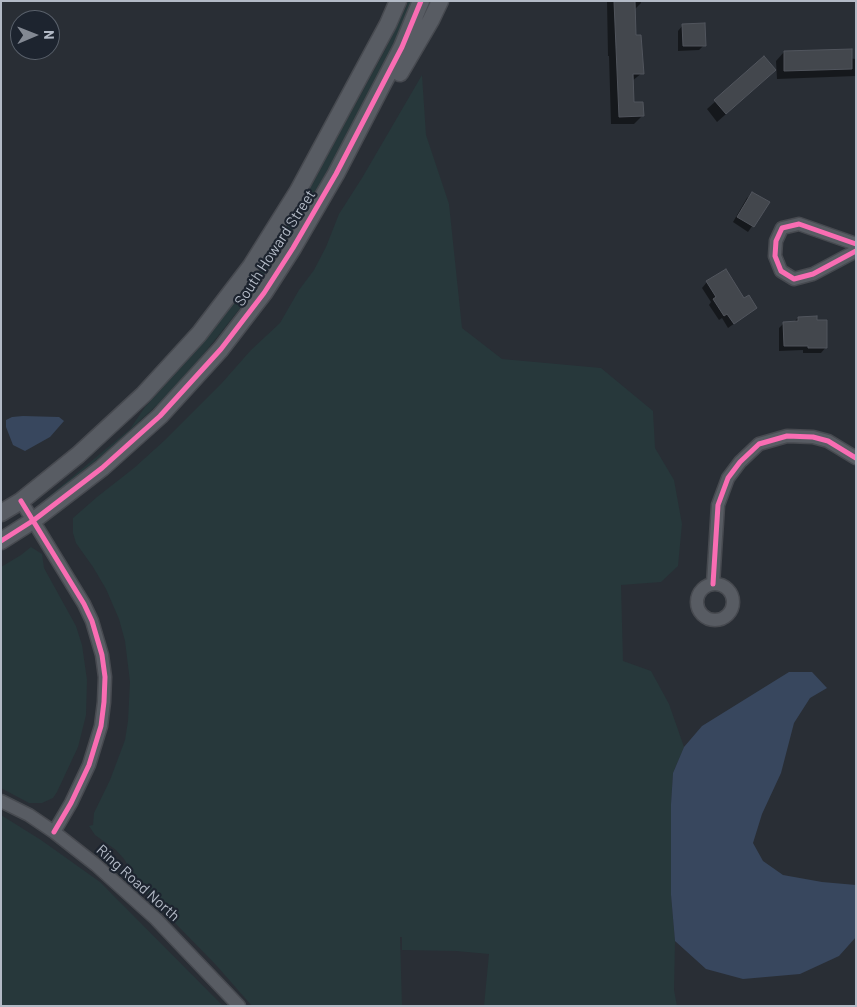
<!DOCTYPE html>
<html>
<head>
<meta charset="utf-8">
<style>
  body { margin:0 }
  #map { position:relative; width:857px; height:1007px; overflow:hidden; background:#292e35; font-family:Barlow,sans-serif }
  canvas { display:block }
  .frame { position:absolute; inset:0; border:2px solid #b3bac6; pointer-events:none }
  .north { position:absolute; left:10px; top:10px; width:50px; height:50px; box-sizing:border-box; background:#1d242f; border:1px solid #59606b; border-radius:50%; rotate:89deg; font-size:14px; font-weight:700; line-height:20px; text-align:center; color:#b3bac6 }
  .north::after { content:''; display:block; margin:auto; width:18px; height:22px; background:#838993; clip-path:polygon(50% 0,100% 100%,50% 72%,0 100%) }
</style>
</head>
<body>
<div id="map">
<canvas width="857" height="1007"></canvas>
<div class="frame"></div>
<div class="north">N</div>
</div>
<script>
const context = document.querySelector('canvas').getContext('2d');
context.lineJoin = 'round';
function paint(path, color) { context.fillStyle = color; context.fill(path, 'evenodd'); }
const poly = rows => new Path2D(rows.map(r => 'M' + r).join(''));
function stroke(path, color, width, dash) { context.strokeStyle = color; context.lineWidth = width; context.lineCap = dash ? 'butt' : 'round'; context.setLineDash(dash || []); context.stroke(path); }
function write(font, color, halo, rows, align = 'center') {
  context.font = font + ' Barlow,sans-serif'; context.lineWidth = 4.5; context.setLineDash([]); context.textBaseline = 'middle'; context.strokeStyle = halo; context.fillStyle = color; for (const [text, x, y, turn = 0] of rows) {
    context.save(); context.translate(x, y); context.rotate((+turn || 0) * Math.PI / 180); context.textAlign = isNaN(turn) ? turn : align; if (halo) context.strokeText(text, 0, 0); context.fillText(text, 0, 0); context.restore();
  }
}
paint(poly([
  [409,1,413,1,403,28,381,73,312,200,260,283,199,360,158,404,103,455,48,499,47,498,130,429,145,407,197,350,255,275,298,210,385,50],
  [422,75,426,135,449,204,462,328,502,359,601,368,653,411,655,448,674,480,682,524,678,566,661,582,621,585,623,661,651,671,669,704,684,747,673,773,671,804,671,895,675,941,674,990,677,1006,484,1006,489,954,456,951,402,950,402,937,400,937,402,1006,252,1006,216,965,141,888,124,859,116,850,95,835,89,826,93,825,94,813,110,780,125,740,128,721,130,682,125,641,119,619,106,589,93,567,76,543,73,533,73,518,97,497,134,468,165,440,221,384,251,350,280,323,299,290,314,270,326,247,339,214,362,178],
  [31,547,42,554,44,568,76,626,82,645,87,680,86,715,78,747,57,792,53,798,42,803,29,803,1,788,1,567,21,555],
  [1,815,41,840,100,882,223,1006,1,1006]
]), '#27383b');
paint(poly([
  [23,416,59,417,64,421,50,437,25,451,13,445,6,427,6,420,12,417],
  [789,672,812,672,827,688,810,698,794,723,781,773,762,814,753,843,763,861,783,875,822,882,856,885,856,937,839,956,800,974,743,979,706,969,675,941,671,895,671,804,673,773,684,747,702,726]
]), '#38475e');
paint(poly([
  [607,1,641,1,641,3,634,10,634,37,642,73,632,81,633,103,642,116,634,124,611,124,609,56,608,56],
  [683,25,704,45,699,50,678,51,678,31],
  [784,52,856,59,856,76,777,79,776,61],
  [764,58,767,78,717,122,707,109],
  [753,193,768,203,748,232,733,222,747,198],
  [707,282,743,300,756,308,728,328,722,318,719,320,709,305,711,302,702,288],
  [798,318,826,347,821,353,803,353,803,350,779,351,779,328,784,323,794,322]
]), '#0007');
const building = poly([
  [614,1,635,1,636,35,641,35,644,74,633,74,634,102,643,102,644,116,619,117,614,1],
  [705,23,706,46,683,46,682,24,705,23],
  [852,49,852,69,784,71,784,51,852,49],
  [764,56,776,70,726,114,714,100,764,56],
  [752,192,770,202,754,227,737,217,752,192],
  [726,269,744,298,749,295,757,308,734,324,727,314,724,316,713,299,716,297,706,281,726,269],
  [817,316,817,320,827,320,827,348,808,348,808,346,784,346,783,322,798,321,798,317,817,316]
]);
paint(building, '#43474d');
stroke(building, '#51555d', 1);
const minor = poly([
  [856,244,799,224,782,228,776,241,775,256,781,271,794,279,813,274,856,251],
  [21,501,84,604,92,621,102,655,105,677,104,702,101,726,89,765,71,803,54,832],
  [713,584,718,505,728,478,740,462,759,444,787,436,813,437,828,441,856,458],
  '697 602a18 18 0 1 1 36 0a18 18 0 1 1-36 0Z',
  [1,801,29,815,54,832,96,865,156,919,239,1006]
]);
const tertiary = poly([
  [400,73,431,20,440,1],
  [1,513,21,501,78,455,144,394,199,334,251,266,298,191,388,24,398,1],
  [1,541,34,520,102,468,160,416,221,349,264,293,293,248,336,174,402,47,421,1]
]);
stroke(minor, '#474a50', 15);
stroke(tertiary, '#474a50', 19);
stroke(minor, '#585c63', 12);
stroke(tertiary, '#585c63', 16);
stroke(poly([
  [856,244,799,224,782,228,776,241,775,256,781,271,794,279,813,274,856,251],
  [21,501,84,604,92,621,102,655,105,677,104,702,101,726,89,765,71,803,54,832],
  [1,541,34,520,102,468,160,416,221,349,264,293,293,248,336,174,402,47,421,1],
  [713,584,718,505,728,478,740,462,759,444,787,436,813,437,828,441,856,458]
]), '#f96db3', 5);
write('15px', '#b3bac6', '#1d242f', [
  ["South Howard Street",275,248,-57],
  ["Ring Road North",138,883,42]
]);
</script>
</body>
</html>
